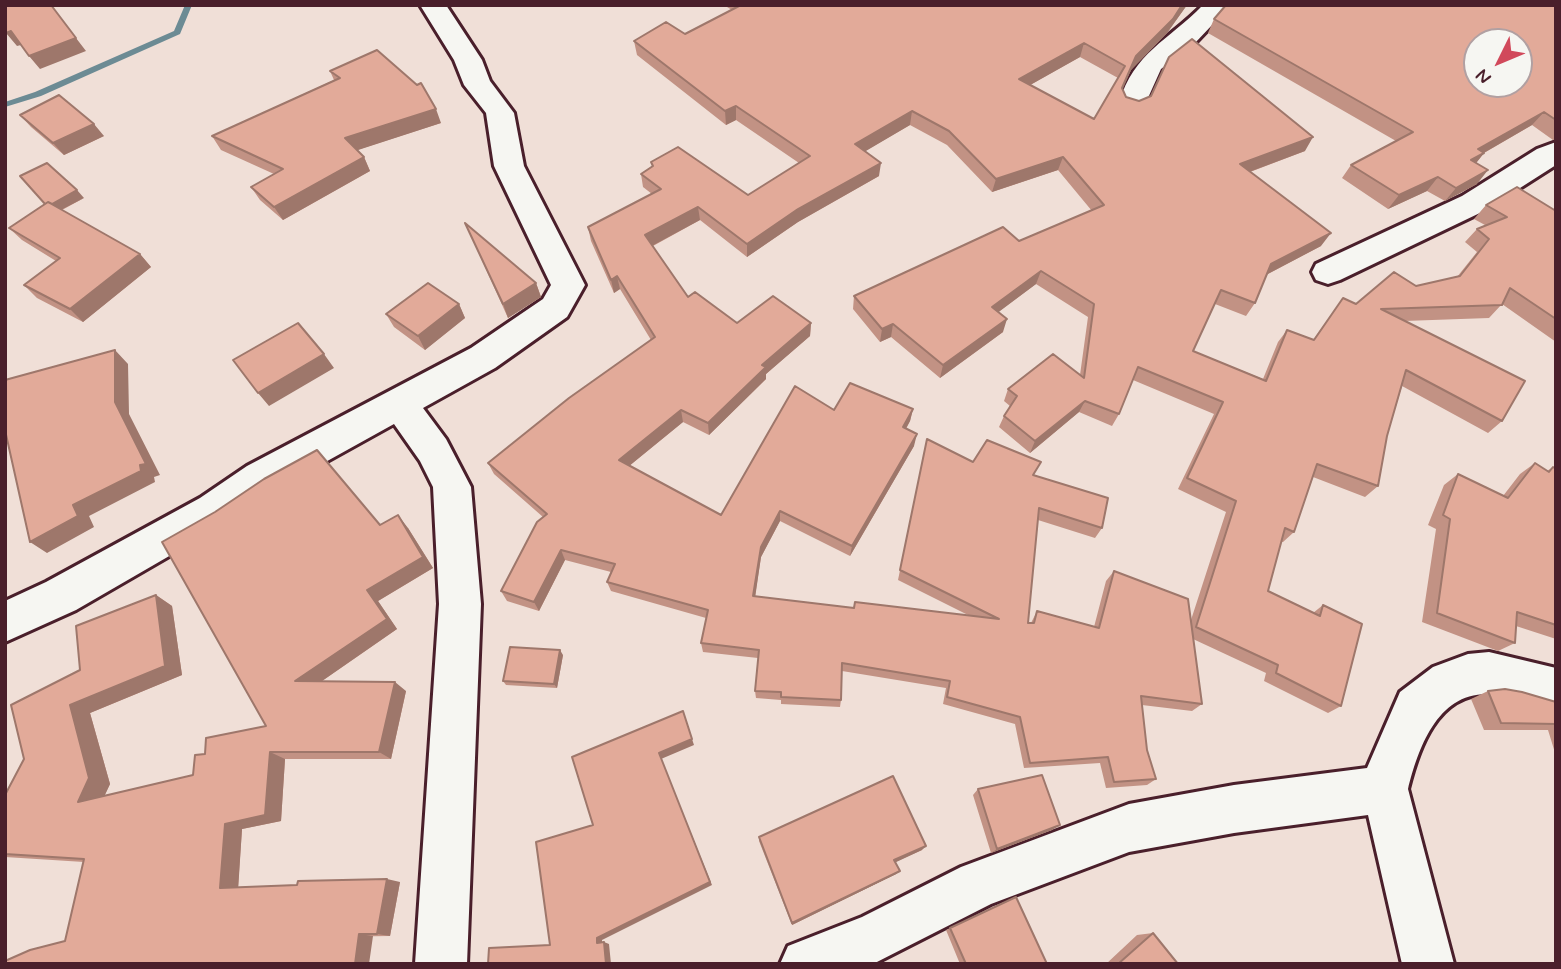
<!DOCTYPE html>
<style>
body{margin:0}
#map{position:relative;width:1561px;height:969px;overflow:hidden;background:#f0dfd7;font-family:Mynerve,sans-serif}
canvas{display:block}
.frame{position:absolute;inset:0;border:7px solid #4a1f2b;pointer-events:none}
.north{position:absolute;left:1463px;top:28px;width:70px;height:70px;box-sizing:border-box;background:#f6f6f2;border:2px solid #b1a0a2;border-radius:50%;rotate:227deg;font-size:19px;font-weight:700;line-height:28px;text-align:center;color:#4a1f2b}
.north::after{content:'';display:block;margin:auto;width:24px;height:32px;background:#d1495b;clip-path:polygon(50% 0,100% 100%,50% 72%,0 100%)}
</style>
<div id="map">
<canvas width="1561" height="969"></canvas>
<div class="frame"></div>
<div class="north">N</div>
</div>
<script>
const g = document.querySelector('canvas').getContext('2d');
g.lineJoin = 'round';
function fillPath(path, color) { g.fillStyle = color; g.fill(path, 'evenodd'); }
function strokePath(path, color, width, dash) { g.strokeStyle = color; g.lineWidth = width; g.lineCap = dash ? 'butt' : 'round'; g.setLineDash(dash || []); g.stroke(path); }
const stream = new Path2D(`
 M185,5h7l-12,29 -139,62 -36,11v-5l30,-10 139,-61z`);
const minor = new Path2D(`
 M420,5h26l36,55 8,21 24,32 10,53 61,119 -18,32 -72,51 -72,40 23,31 25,48 10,117 -14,360h-52l24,-360 -6,-117 -13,-26 -26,-37 -119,66 -47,32 -152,88 -71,32v-41l41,-19 154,-84 47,-32 224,-118 72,-49 8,-14 -57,-119 -8,-53 -22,-28 -10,-25z
 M1203,5h28l-36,38 -34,26 -18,40 -10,3 -10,-3 -4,-6c15,-51 49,-62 84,-98z
 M1556,142v23l-72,46 -144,69 -12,4 -12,-4 -4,-8 4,-8 146,-68 75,-47z
 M1489,652l67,16v44c-21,-6 -47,-17 -68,-18 -51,-1 -70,55 -80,95l46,175h-52l-34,-149 -134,18 -105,19 -138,52 -118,60h-93l8,-18 74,-29 99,-50 168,-63 105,-19 133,-17 33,-76 33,-25 35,-13z`);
const wall = new Path2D(`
 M727,5h460l-20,28 -36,37 -9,19 4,8 179,54 -55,21 71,74 -55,29 -11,28 -9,13 -31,-12 -22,47 70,28 15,-37 9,-12 26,10 30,-42 13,6 60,-18 41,-9 20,-25 -12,-10 12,-13 8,-4 -11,-6 12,-14 70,6v131l-54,-38 -13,14 -85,3 98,100 -14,12 -86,-47 -15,50 -9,50 -13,11 -52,-20 -19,55 -11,10h-2l-13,49 45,22 10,-8 18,101 -13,7 -64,-32 2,-8 -73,-34 9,65 -10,7 -50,-6 5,45 9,29 -9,6 -41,3 -6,-25 -76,5 -9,-44 -72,-20 3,-16 -104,-17 -1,29 -1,7 -59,-3v-4l-25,-2 -1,-7 3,-33 -55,-6 -2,-9 5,-25 -95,-27 -4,-9 4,-10 -46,-12 -26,51 -32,-10 -6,-10 42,-74 -49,-43 -6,-11 163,-123 -31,-51 -6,4 -23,-52 -3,-14 64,-33 -9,-7 -2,-13 11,-8 -1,-4 97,33 51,-32 -63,-43 -10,5 -89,-70 -3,-14 51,-7 47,-24 -5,-3zM1080,57l38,21 -24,41 -64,-34zM910,125l37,20 45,47 66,-22 34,41 -73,30 -165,55 -1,13 27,33 11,-5 49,41 63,-46 -5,-20 38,-28 52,33 -8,58 -72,14 -4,12 6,5 -6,10 -5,11 31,26 49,-41 33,14 7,-12 14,-34 81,34 -36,75 48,23 -35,108 -77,-49 -8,10 -12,46 -57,-16 -6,12h-3l10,-103 57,18 7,-10 -68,-53 -61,-13 -46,-23 -29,141 72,36 -115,-14 -1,6 -99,-12 6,-39 19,-36 70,35 64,-110 -8,-17 4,-8 3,-12 -79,1 -113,105 -92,-49 54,-44 26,13 57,-56v-5l44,-38 1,-13h-74l-49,-26 -35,-51 47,-26 47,37 51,-35 81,-46 -14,-25z
 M1556,5v135h-3l-21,-15 -48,28 -8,10 1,21 -32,17 -18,-10 -39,18 -46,-31 9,-13 45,-24 -188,-108 6,-14z
 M330,71l111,52 -84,27 7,7 6,14 -87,49 -23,-20 -9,-13 23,-13 -53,-24 -9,-14 122,-56z
 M20,115l84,21 -40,19 -33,-28z
 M84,198l-22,12 78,44 11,13 -68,55 -46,-24 -13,-13 32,-24 -34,-21 -13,-12z
 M465,223l71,60 5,14 -33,21z
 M459,304l6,14 -40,32 -31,-23 -8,-13z
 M1535,463l12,8 6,-4 3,2v170l-40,-13 -1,17 -17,8 -76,-29 14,-93 -8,-4 16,-40 14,-11 45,22 17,-22z
 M380,525l28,3 25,40 -55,33 19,28 -75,52 84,10 -15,68h-106l-4,62 -39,8 -4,58 162,-5 -10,54 -325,5 19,-79 -79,-5v-62l75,-125 76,-75 16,11 10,69 -92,38 20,71 -6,12 89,-21 12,-21 61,-28z
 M563,655l-6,33 -51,-3 -3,-4z
 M1488,691l68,11v54l-8,-26h-64l-13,-31z
 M978,789l74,41 -61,23 -18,-58z
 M759,837l163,13 -27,12 1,12 -104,51 -33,-84z
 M1016,897l31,67h-87l-14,-34z
 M1153,933l25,31h-72l31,-29z`);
const shadedWall = new Path2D(`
 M1182,5h5l-20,28 -36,37 -14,32 19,-46z
 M11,31l10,14 -4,1 -11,-13z
 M76,38l10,13 -46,18 -11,-13z
 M1084,43l-4,14 -64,36 3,-14z
 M736,106v14l-10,5 -1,-14z
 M436,109l5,14 -89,29 -7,-14z
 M912,111l-2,14 -56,33 1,-14z
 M1544,112l-12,13 -57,33 9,-5 -11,14 -2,-6 7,-12z
 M94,124l10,12 -40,19 -11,-12z
 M1313,137l-8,14 -72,27 7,-14z
 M364,157l6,14 -87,49 -9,-13z
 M1063,157l-5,13 -66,22 4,-13z
 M881,163l-2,13 -81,46 -51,35v-13l51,-35z
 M1488,170l-11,14 -32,17 11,-13z
 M1438,177l-11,14 -39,18 11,-14z
 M77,190l7,8 -29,15 -7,-7z
 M698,207l2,13 -52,28 -3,-13z
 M1331,233l-10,13 -59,31 9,-13z
 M140,254l11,13 -68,55 -13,-13z
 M1041,271l-5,13 -48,36 4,-13z
 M617,276l3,13 -6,4 -3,-13z
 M536,283l5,14 -33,21 -5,-14z
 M459,304l6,14 -40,32 -7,-14z
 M1007,319l-4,13 -63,46 3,-13z
 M811,323l-1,13 -44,38v5l-57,56 -1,-12 54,-58z
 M893,324l-2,13 -11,5 2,-13z
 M115,350l13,14 1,50 31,61 -6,2 1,5 -66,34 5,11 -47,26 -17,-11 43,-37 42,-103z
 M324,354l10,14 -65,38 -11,-13z
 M1085,401l-6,11 -49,41 5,-12z
 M913,409l-3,12 -10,18 3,-12z
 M681,410l2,12 -60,49 -4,-11z
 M917,434l-3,12 -64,110 2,-10z
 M780,511v10l-19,36 -7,48 -1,-9 8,-49z
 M398,515l10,13 25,40 -55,33 19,28 -88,61 -14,-9 72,-91z
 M561,550l4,10 -26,51 -5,-9z
 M156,595l16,11 10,69 -92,38 20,71 -11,24 -21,-6 -8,-97z
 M560,650l3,5 -6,33 -3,-4z
 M395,682l11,9 -15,68 -12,-7z
 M692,739l2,6 -33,14 51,126 -110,55v4l-5,-1v-5l62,-185z
 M270,752l15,7 -4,62 -39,8 -4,62 -18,-3 5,-64z
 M1060,825l-8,5 -61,23 6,-4z
 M926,846l-4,4 -30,14 2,-4z
 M900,871l-4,3 -104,51v-2z
 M387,879l13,3 -10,54 -13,-2z
 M359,934l14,2 -4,28h-14z
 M604,942l5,2 2,20h-5z`);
const building = new Path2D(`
 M5,5h46l25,33 -47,18 -18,-25 -5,2 -1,-1z
 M741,5h441l-9,14 -37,37 -14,32 4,9 13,4 12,-5 18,-39 23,-18 121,98 -73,27 91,69 -60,31 -16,39 -34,-13 -28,61 73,30 21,-51 27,10 29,-42 13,6 38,-32 22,14 44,-10 29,-37 -12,-10 30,-12 -21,-12 31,-18 39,24v108l-46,-31 -8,17 -121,4 144,72 -23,40 -96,-51 -19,66 -9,50 -61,-22 -23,68 -9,-4 -17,63 52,25 3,-11 39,19 -21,82 -65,-33 2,-8 -82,-38 40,-126 -49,-23 36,-76 -85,-35 -19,47 -34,-13 -50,40 -31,-25 13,-20 -9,-7 45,-35 31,24 10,-74 -53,-33 -49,36 15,12 -64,46 -50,-41 -11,5 -28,-33 149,-69 16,14 85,-36 -41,-48 -67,22 -47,-48 -37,-20 -57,33 26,19 -83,46 -51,35 -49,-37 -53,28 43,62 7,-5 42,31 36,-27 38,27 -49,42 4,2 -58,56 -27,-13 -62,50 102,55 74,-129 39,24 16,-27 63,26 -10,18 14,7 -65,112 -72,-35 -19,36 -8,49 101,12 1,-6 144,17 -99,-49 27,-131 46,23 14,-22 54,22 -8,13 75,23 -6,30 -63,-20 -11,115h6l3,-12 62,17 15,-57 74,28 14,105 -61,-8 6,54 9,29 -42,3 -6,-25 -78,6 -10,-46 -73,-20 3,-16 -108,-18 -1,37 -60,-3v-5l-26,-1 4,-41 -58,-7 7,-33 -101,-28 8,-18 -54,-14 -27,52 -33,-11 36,-69 10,-8 -59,-51 81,-65 86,-61 -38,-61 -6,4 -23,-53 73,-38 -20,-15 12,-8 -2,-4 27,-15 70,48 62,-39 -74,-50 -11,5 -91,-70 32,-19 19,12zM1084,43l41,23 -31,53 -75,-40z
 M1226,5h330v115l-12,-8 -66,37 6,4 -13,7 17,10 -32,18 -18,-11 -39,18 -48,-30 62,-33 -199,-113zM1477,42h42v42h-42z
 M377,50l40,35 4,-2 15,26 -91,29 19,19 -90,50 -23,-20 32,-18 -71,-33 128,-58 -10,-7z
 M59,95l35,29 -41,19 -33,-28z
 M47,163l30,27 -25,14 -4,-2 -3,2 -25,-28z
 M48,202l92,52 -70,55 -46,-24 36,-27 -51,-30z
 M465,223l71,60 -33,21z
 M428,283l31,21 -41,32 -32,-22z
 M298,323l26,31 -66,39 -25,-33z
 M115,350v52l31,62 -6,1 1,6 -68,34 5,11 -48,26 -25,-112v-50z
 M317,450l63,75 18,-10 25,42 -56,33 20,29 -92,62 100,1 -16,70h-109l-5,63 -40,9 -5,64 77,-3 1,-4 89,-2 -10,55h-18l-4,30h-350v-3l25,-11 35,-9 19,-82 -79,-5v-59l19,-36 -13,-54 69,-35 -4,-44 80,-31 9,71 -95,39 19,73 -11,24 115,-27 2,-20 10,-1 1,-16 60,-12 -104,-184 53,-30 49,-33z
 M1535,463l14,9 4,-5 3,2v156l-39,-13 -2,31 -78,-30 13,-94 -7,-4 15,-41 50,24z
 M510,647l50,3 -6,34 -51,-3z
 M1505,689l17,3 34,10v22l-55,-1 -13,-32z
 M683,711l9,28 -33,14 51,129 -113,56v5l7,-1 2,22h-118l1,-16 61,-3 -14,-103 57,-17 -21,-68z
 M1042,775l18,50 -63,24 -19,-60z
 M893,776l33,70 -32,14 6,11 -108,52 -33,-86z
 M1016,897l31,67h-81l-16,-36z
 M1153,933l25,31h-60z`);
fillPath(stream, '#6c8b94');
strokePath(minor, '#4a1f2b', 6);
fillPath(minor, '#f6f6f2');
fillPath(wall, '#c29284');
fillPath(shadedWall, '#9e776b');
fillPath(building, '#e2aa99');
strokePath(building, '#9e776b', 2);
</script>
